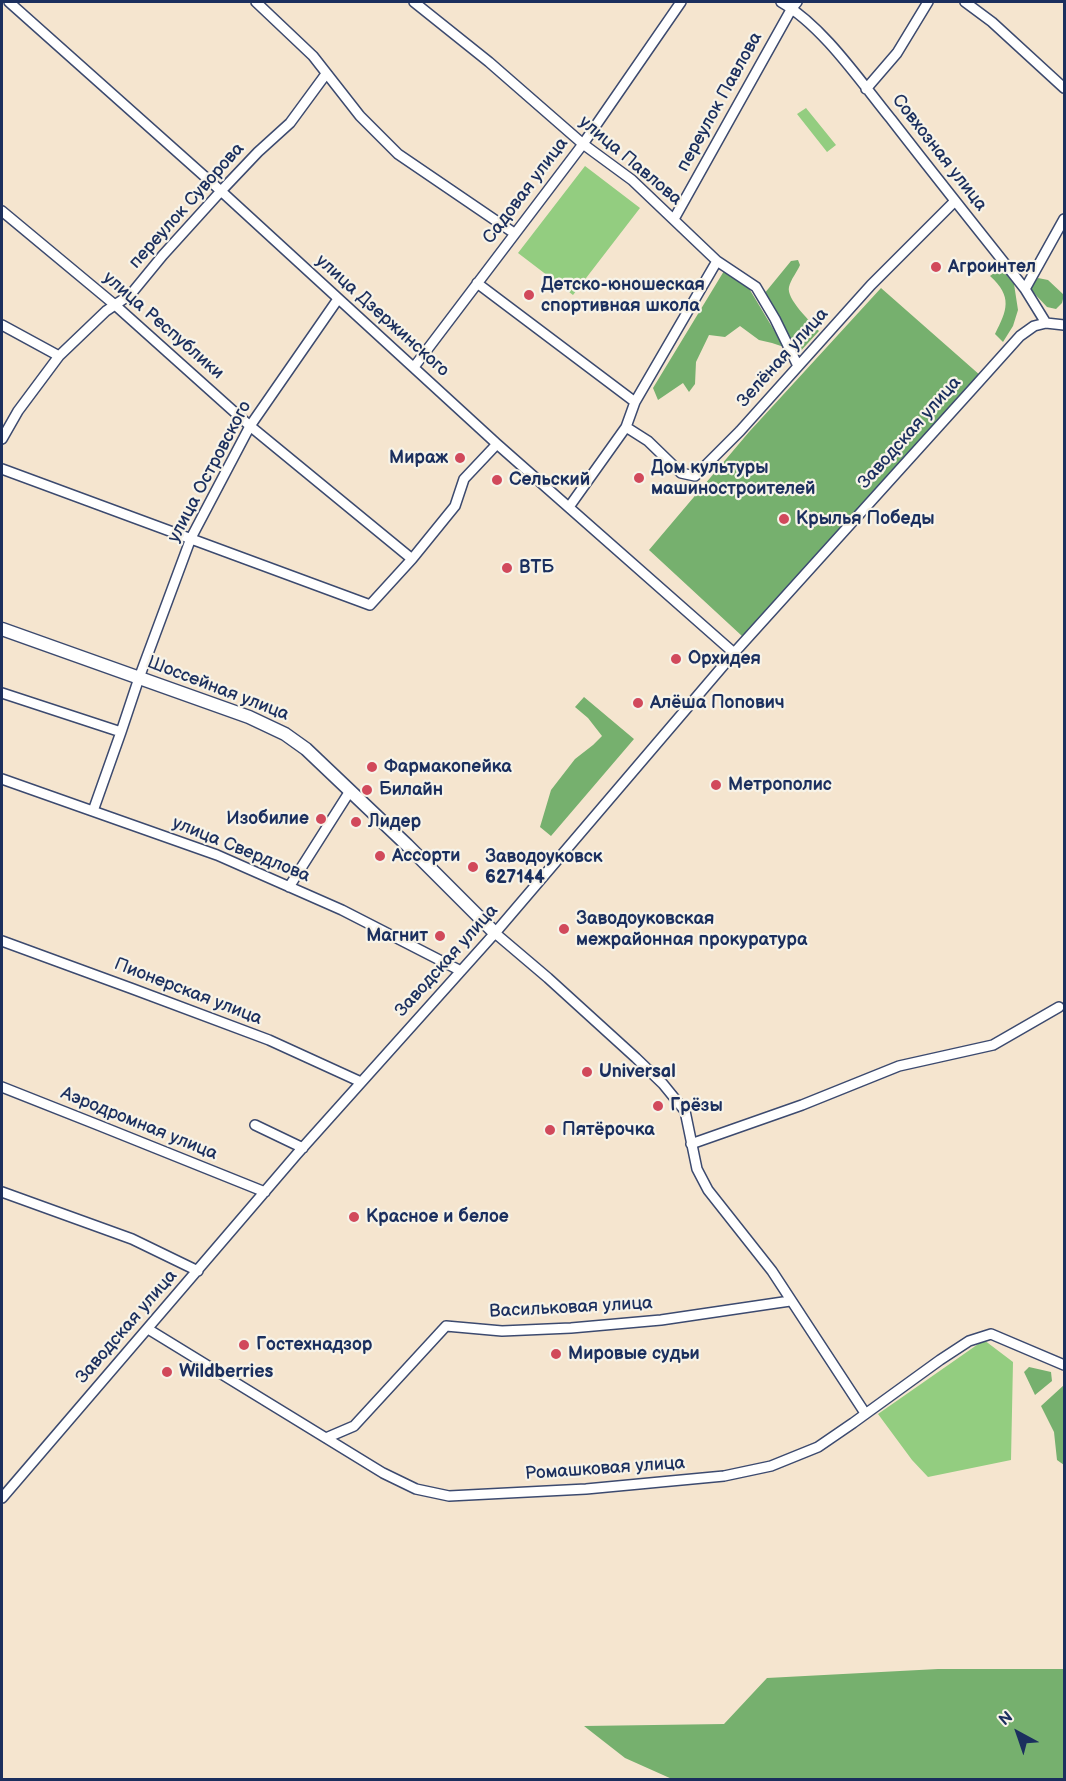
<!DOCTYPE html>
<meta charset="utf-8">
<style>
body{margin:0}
#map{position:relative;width:1066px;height:1781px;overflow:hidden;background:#f5e5cf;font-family:"Balsamiq Sans",sans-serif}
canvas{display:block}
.frame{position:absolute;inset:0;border:3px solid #1b2f5e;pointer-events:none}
.north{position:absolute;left:988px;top:1703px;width:60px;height:60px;-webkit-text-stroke:4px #f7f3e8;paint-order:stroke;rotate:320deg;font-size:16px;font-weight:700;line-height:24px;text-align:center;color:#1b2f5e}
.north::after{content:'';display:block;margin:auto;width:21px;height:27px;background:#1b2f5e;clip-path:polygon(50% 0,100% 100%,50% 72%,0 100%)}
</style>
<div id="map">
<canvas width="1066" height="1781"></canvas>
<div class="frame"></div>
<div class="north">N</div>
</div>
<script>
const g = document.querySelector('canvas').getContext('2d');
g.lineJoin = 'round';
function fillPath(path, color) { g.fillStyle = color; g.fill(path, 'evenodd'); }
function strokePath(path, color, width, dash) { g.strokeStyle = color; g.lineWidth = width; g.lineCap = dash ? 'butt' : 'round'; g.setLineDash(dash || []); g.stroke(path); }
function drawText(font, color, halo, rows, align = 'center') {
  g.font = font + ' "Balsamiq Sans",sans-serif'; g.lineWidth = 4.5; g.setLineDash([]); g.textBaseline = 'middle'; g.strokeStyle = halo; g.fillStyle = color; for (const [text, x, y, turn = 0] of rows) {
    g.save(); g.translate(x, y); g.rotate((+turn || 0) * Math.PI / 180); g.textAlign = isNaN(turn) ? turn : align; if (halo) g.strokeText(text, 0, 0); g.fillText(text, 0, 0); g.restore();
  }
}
const green = new Path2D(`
 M806,108l30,37 -9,7 -30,-38z
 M585,166l55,42 -67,87 -55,-42z
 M984,1340l29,22 -2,98 -83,17 -16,-17 -34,-46z`);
const forest = new Path2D(`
 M798,260l2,5c-3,7 -9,14 -11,22 -3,12 22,35 30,44l-22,24 -33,-61 27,-33z
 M1001,268l13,16 4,26 -5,16 -10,16 -8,-8c12,-24 18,-37 -5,-58z
 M724,271l23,14 37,62 -12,-4 -13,-3 -19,-14 -15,11 -16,-2 -13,27 -1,22 -6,8 -6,-9 -25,17 -5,-12z
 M1038,278l10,2 16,15 -2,8 -6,6 -9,-2 -15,-16v-7z
 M881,288l100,88 -86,92 -153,168 -93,-86 100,-118z
 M584,697l50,42 -83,97 -11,-9 11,-37 24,-31 18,-14 9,-9 -14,-18 -13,-11z
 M1029,1367l22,5 1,9 -17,14 -11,-23z
 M1064,1385v80l-7,-5 -3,-28 -13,-26z
 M938,1669h126v110h-392l-47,-21 -41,-32 140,-2 43,-46z`);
const minor = new Path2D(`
 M9,2l212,189 276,253 237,209
 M256,2l57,54 47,60 38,38 116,79
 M414,2l75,60 94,82 49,36 85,81 39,26 19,32 23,47
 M781,2c42,24 79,79 110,117 44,57 89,113 134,170l21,34
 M965,2l27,20 72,66
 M866,89l31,-36 31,-51
 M2,211l113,94 135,121 162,133
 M674,219l118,-211 5,-6
 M477,283l158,119
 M1025,289l39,-70
 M2,325l57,31
 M414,367l169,-223 98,-142
 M626,427l22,14 33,32 14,3 45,-45 131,-146 84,-84
 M2,439l16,-28 41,-55 47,-45 25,-17 32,-39 58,-64 37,-39 32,-29 36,-49
 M2,469l368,136 42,-46 43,-53 9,-27 33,-35
 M569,507l57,-80 9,-25 82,-141
 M2,693l119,39
 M2,779l215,76 125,55 119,61
 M93,811l28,-79 18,-54 52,-140 59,-112 88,-127
 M289,887l61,-96
 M495,933l53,45 88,80 27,26 22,27 12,58 11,21 64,81 93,142
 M2,941l131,48 136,51 92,42
 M2,1087l96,38 167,67
 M255,1125l48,23
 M691,1144l111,-39 97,-39 94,-21 66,-38
 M2,1192l130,47 66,32
 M148,1329l235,144 33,16 33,7 137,-7 138,-13 47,-10 47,-19 35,-24 87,-63 29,-19 22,-7 73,31
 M326,1438l28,-12 92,-100 56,5 69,-3 90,-8 129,-19
 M2,1498l295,-344 198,-221 239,-280 242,-268 44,-49 14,-10 12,-3 18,2`);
const major = new Path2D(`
 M2,629l247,88 36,17 21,15 101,96 88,88`);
const markers = [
 [936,267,6,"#d1495b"],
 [529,295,6,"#d1495b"],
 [460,458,6,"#d1495b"],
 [639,478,6,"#d1495b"],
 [497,480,6,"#d1495b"],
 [784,519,6,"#d1495b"],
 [507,568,6,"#d1495b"],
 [676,659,6,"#d1495b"],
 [638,703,6,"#d1495b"],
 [372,767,6,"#d1495b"],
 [716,785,6,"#d1495b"],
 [367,790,6,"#d1495b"],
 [321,819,6,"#d1495b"],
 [356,822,6,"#d1495b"],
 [380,856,6,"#d1495b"],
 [473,867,6,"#d1495b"],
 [564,929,6,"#d1495b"],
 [440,936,6,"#d1495b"],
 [587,1072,6,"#d1495b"],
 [658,1106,6,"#d1495b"],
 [550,1130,6,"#d1495b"],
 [354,1217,6,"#d1495b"],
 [244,1345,6,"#d1495b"],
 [556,1354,6,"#d1495b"],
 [167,1372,6,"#d1495b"]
];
const streetNames = [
 ["переулок Павлова",720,102,-61],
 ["Совхозная улица",939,153,52],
 ["улица Павлова",630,161,40],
 ["Садовая улица",526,191,-53],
 ["переулок Суворова",187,206,-48],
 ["улица Дзержинского",382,316,42],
 ["улица Республики",163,326,41],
 ["Зелёная улица",783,358,-48],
 ["Заводская улица",910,433,-48],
 ["улица Островского",210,472,-62],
 ["Шоссейная улица",218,689,21],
 ["улица Свердлова",241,850,22],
 ["Заводская улица",447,961,-48],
 ["Пионерская улица",188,992,21],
 ["Аэродромная улица",139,1124,22],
 ["Васильковая улица",571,1308,-3],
 ["Заводская улица",127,1327,-49],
 ["Ромашковая улица",605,1469,-4]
];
const poiNames = [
 ["Агроинтел",948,267],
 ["Детско-юношеская",541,285],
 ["спортивная школа",541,306],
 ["Мираж",448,458,"right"],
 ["Дом культуры",651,468],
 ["машиностроителей",651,489],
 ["Сельский",509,480],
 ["Крылья Победы",796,519],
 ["ВТБ",519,568],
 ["Орхидея",688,659],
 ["Алёша Попович",650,703],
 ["Фармакопейка",384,767],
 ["Метрополис",728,785],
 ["Билайн",379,790],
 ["Изобилие",309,819,"right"],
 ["Лидер",368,822],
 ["Ассорти",392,856],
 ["Заводоуковск",485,857],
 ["627144",485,878],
 ["Заводоуковская",576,919],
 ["межрайонная прокуратура",576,940],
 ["Магнит",428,936,"right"],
 ["Universal",599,1072],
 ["Грёзы",670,1106],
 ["Пятёрочка",562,1130],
 ["Красное и белое",366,1217],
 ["Гостехнадзор",256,1345],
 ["Мировые судьи",568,1354],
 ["Wildberries",179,1372]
];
fillPath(green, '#93cd80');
fillPath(forest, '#76b06e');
strokePath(minor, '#3c4a6f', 12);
strokePath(major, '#3c4a6f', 15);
strokePath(minor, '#fff', 9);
strokePath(major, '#fff', 12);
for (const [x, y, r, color] of markers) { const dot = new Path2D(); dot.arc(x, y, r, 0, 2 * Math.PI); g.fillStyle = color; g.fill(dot); strokePath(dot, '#f7f3e8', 2); }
drawText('18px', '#1b2f5e', '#f7f3e8', streetNames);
drawText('bold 18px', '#1b2f5e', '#f7f3e8', poiNames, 'left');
</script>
